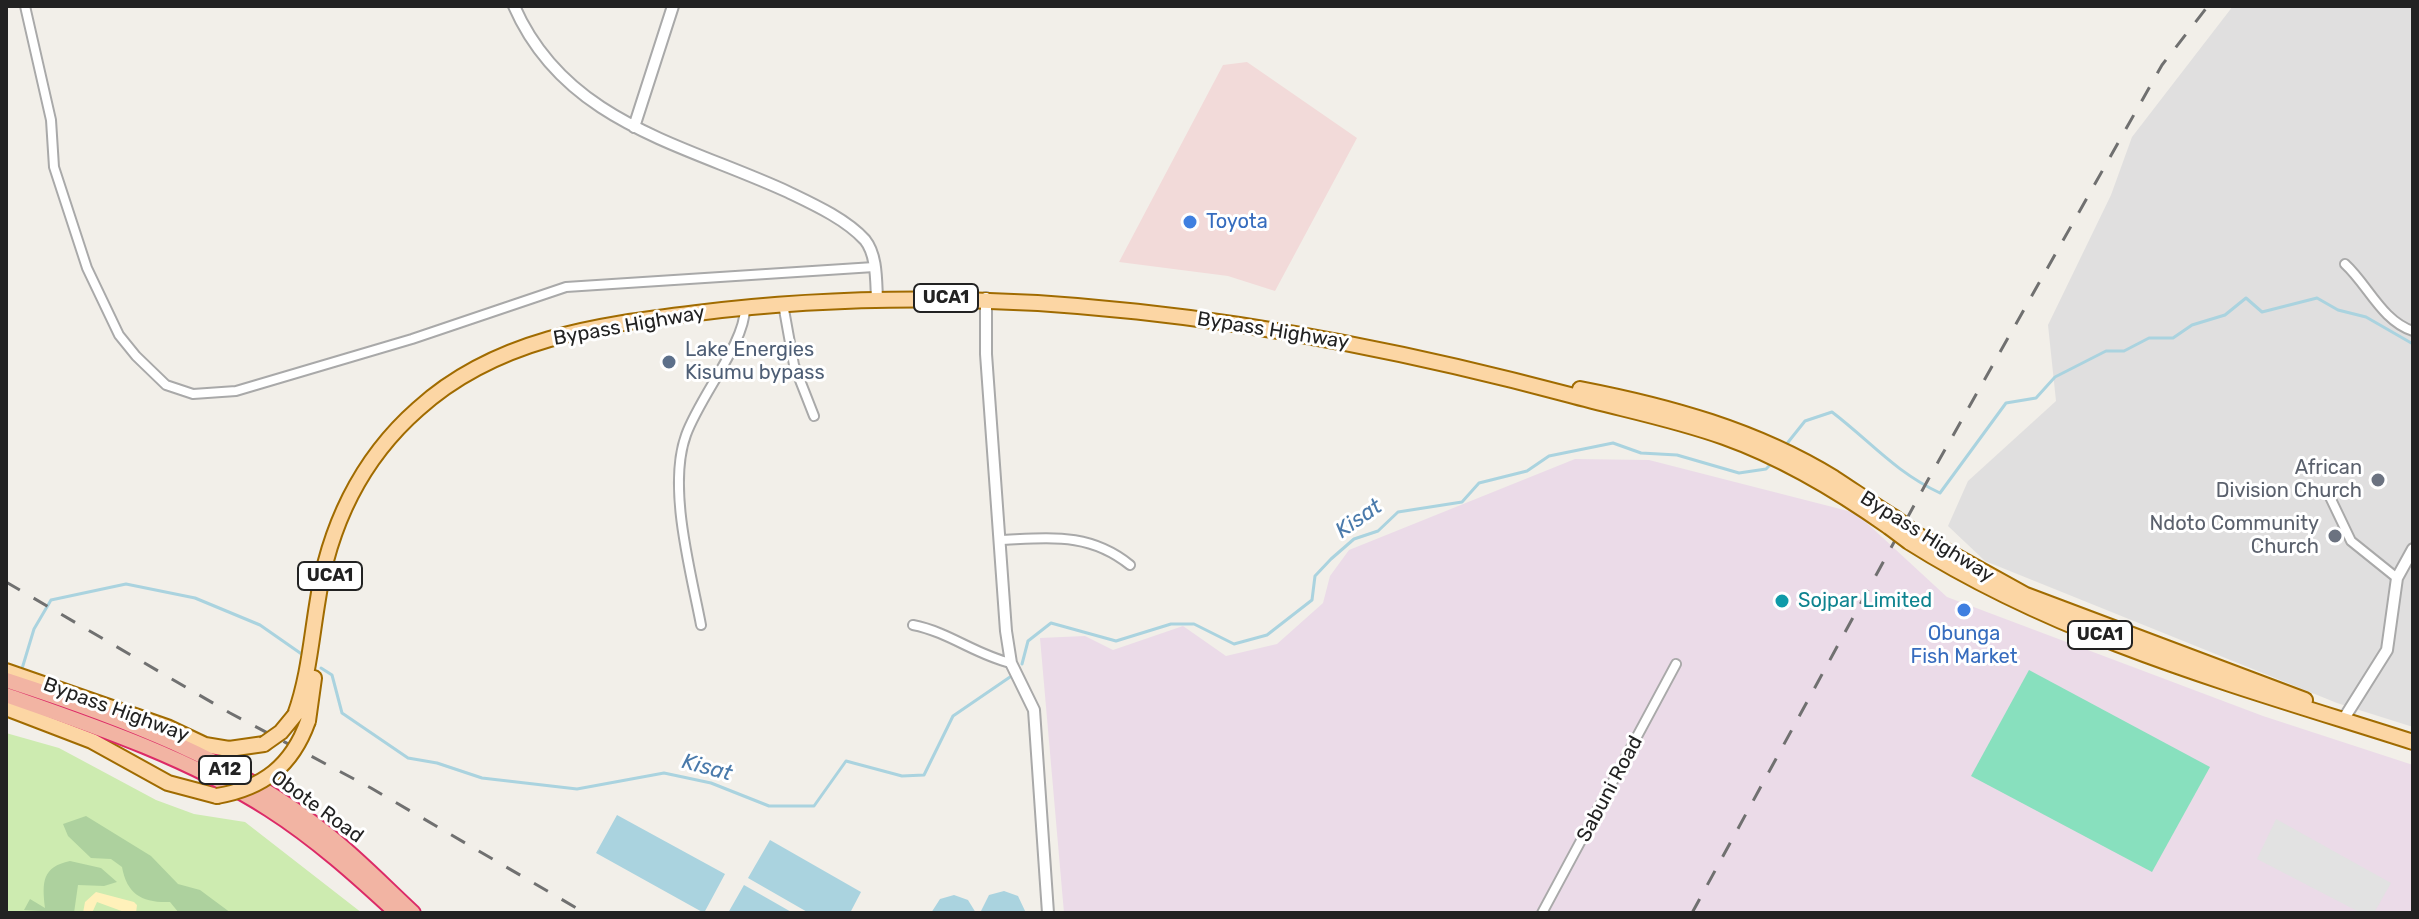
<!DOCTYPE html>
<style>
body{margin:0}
#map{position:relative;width:2419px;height:919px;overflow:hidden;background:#f2efe9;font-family:Rubik,sans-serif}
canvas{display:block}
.frame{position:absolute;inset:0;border:8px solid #222;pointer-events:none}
</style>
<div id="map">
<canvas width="2419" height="919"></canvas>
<div class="frame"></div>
</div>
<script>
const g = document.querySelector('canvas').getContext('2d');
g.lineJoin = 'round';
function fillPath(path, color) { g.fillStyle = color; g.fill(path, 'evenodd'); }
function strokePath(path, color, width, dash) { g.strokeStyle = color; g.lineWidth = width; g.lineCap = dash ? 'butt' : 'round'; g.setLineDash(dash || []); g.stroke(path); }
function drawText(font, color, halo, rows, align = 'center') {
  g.font = font + ' Rubik,sans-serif'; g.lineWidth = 6; g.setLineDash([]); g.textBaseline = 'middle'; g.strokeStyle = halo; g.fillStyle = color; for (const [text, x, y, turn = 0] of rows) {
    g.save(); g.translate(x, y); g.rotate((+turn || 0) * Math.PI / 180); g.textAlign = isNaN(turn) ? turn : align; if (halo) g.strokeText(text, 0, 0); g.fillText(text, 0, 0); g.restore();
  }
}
const residential = new Path2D(`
 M2233,6h180v721l-76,-24 -352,-142 -37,-35 20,-45 88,-80 -8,-76 63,-130 21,-58z`);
const commercial = new Path2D(`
 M1247,62l110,76 -82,153 -47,-15 -109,-14 104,-197z`);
const industrial = new Path2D(`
 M1575,459l74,1 207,53 91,84 316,119 150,49v148h-1349l-24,-275 45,-2 28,14 70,-24 43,30 51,-12 46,-41 7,-27 19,-26z`);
const grass = new Path2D(`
 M6,733l53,15 97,52 38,14 51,8 117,91h-356z`);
const forest = new Path2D(`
 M86,816l65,40 27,28 22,6 31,23h-52l-9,-11c-27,1 -43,-7 -48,-35l-11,-8 -20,-1 -23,-22 -5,-12z
 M70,861l31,7 16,14 -13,4 -26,-1 -4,28 -50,-3 6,-11 15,9c-3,-26 -3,-41 25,-47z`);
const sand = new Path2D(`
 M96,892l38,10 3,3 -1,8h-9l-30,-11 -5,11h-9l2,-11z`);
const pitch = new Path2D(`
 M2029,670l181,97 -58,105 -181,-96z`);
const parking = new Path2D(`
 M2276,819l115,64 -17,30h-13l-104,-54z`);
const water = new Path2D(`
 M617,815l108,59 -21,39 -108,-60z
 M770,840l91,52 -11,21h-41l-61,-35z
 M744,885l49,28h-65z
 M1004,891l14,5 8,17h-46l9,-18z
 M954,895l14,5 8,13h-45l9,-14z`);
const stream = new Path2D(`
 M1785,446l20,-25 27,-9c38,29 63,60 108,81l66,-90 30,-5 19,-21 51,-26h18l25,-13h24l19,-13 33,-10 21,-17 16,14 55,-14 21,12 28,7 47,27
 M1022,664l6,-23 23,-18 65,18 55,-17h23l40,20 33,-9 45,-35 3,-24 16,-17 23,-20 24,-8 20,-19 64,-10 17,-19 48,-12 22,-15 64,-13 28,10 36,2 62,18 27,-4 5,-5
 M321,668l11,7 10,38 66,45 29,5 45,15 95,11 87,-16 47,10 58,23h45l32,-45 56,15 22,-1 29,-59 57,-39
 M21,672l13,-43 17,-29 75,-16 69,14 65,27 43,30`);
const minor = new Path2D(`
 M25,6l26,114 3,47 33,101 32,67 17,21 30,29 27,9 43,-3 176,-52 154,-52 308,-20
 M2345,264c23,21 37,57 68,67
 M783,304l11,61 20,51
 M2329,495l22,46 46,37
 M1000,540c50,-2 89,-8 130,25
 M701,625c-10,-53 -34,-138 -15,-190 14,-39 59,-92 59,-127
 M913,625c36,7 63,30 98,38
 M1542,913l134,-249`);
const tertiary = new Path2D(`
 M514,6c51,117 170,138 274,186 25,12 58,27 77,48 12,15 11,40 12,59
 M634,127l39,-121
 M986,298v56l20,277 5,32 23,47 14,203
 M2343,720l44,-70 10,-72 16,-29`);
const primary = new Path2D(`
 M1580,389c88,17 176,41 254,89 20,13 40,27 61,40
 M1916,534l110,61 279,105
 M1909,542c153,97 332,145 504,200
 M6,671l161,56 38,18 24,4 35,-5
 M6,708l86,33 76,42 49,13
 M295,715c13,-36 16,-73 22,-110 11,-76 43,-145 101,-196 77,-70 179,-84 279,-96 295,-37 588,6 873,82 51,14 104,24 154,42 59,21 114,54 165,90
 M308,721l6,-43`);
const trunk = new Path2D(`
 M6,680c111,36 230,80 322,155 30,24 57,52 85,78
 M6,695c89,31 183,63 263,114 47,30 88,67 128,104`);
const rail = new Path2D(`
 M6,582l224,131 141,75 214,125
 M1692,913l237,-435 233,-413 46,-59`);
const primaryBridge = new Path2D(`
 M1895,518l21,16
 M1889,527l20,15
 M264,744l17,-12 14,-17
 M217,796c46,-8 75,-30 91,-75`);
const markers = [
 [1190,222,8,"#3f7fe0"],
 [669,362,8,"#5c6f8a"],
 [2378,480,8,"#6b7280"],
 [2335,536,8,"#6b7280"],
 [1782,601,8,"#0f9aa8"],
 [1964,610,8,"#3f7fe0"]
];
const shields = [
 [946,298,64],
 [330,576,64],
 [2100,635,64],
 [225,770,52]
];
const shieldNames = [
 ["UCA1",946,298],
 ["UCA1",330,576],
 ["UCA1",2100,635],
 ["A12",225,770]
];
const shopNames = [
 ["Toyota",1206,222],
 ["Obunga",1964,634,"center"],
 ["Fish Market",1964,657,"center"]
];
const streetNames = [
 ["Bypass Highway",629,326,-10],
 ["Bypass Highway",1273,331,9],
 ["Bypass Highway",1927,537,32],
 ["Bypass Highway",116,710,20],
 ["Sabuni Road",1610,789,-62],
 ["Obote Road",317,807,36]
];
const serviceNames = [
 ["Lake Energies",685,350],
 ["Kisumu bypass",685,373]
];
const worshipNames = [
 ["African",2362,468],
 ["Division Church",2362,491],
 ["Ndoto Community",2319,524],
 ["Church",2319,547]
];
const cultureNames = [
 ["Sojpar Limited",1798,601]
];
const waterNames = [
 ["Kisat",1359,519,-35],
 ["Kisat",707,768,15]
];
fillPath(residential, '#e0dfdf');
fillPath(commercial, '#f2dad9');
fillPath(industrial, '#ebdbe8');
fillPath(grass, '#cdebb0');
fillPath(forest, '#add19e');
fillPath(sand, '#fff1ba');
fillPath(pitch, '#88e0be');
fillPath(parking, '#e2e2e2');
fillPath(water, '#aad3df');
strokePath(stream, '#aad3df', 3);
strokePath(minor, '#a9a9a9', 12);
strokePath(tertiary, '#a9a9a9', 14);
strokePath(primary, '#a06b00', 18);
strokePath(trunk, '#dc2a67', 18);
strokePath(minor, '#fff', 8);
strokePath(tertiary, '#fff', 10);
strokePath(primary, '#fcd6a4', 14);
strokePath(trunk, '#f2b4a3', 14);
strokePath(rail, '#707070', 3, [16, 16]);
strokePath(primaryBridge, '#a06b00', 18, []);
strokePath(primaryBridge, '#fcd6a4', 14);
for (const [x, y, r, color] of markers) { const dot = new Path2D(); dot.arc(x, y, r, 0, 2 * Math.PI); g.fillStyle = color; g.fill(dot); strokePath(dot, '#fff', 3); }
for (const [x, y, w] of shields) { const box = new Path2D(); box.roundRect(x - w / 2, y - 14, w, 28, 6); g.fillStyle = '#fff'; g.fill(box); strokePath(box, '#222', 2); }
drawText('bold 18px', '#222', null, shieldNames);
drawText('20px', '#366cbe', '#fff', shopNames, 'left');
drawText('20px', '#222', '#fff', streetNames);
drawText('20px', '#4e5e75', '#fff', serviceNames, 'left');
drawText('20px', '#5b616d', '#fff', worshipNames, 'right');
drawText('20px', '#0d838f', '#fff', cultureNames, 'left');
drawText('italic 22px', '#4a7aab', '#fff', waterNames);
</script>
